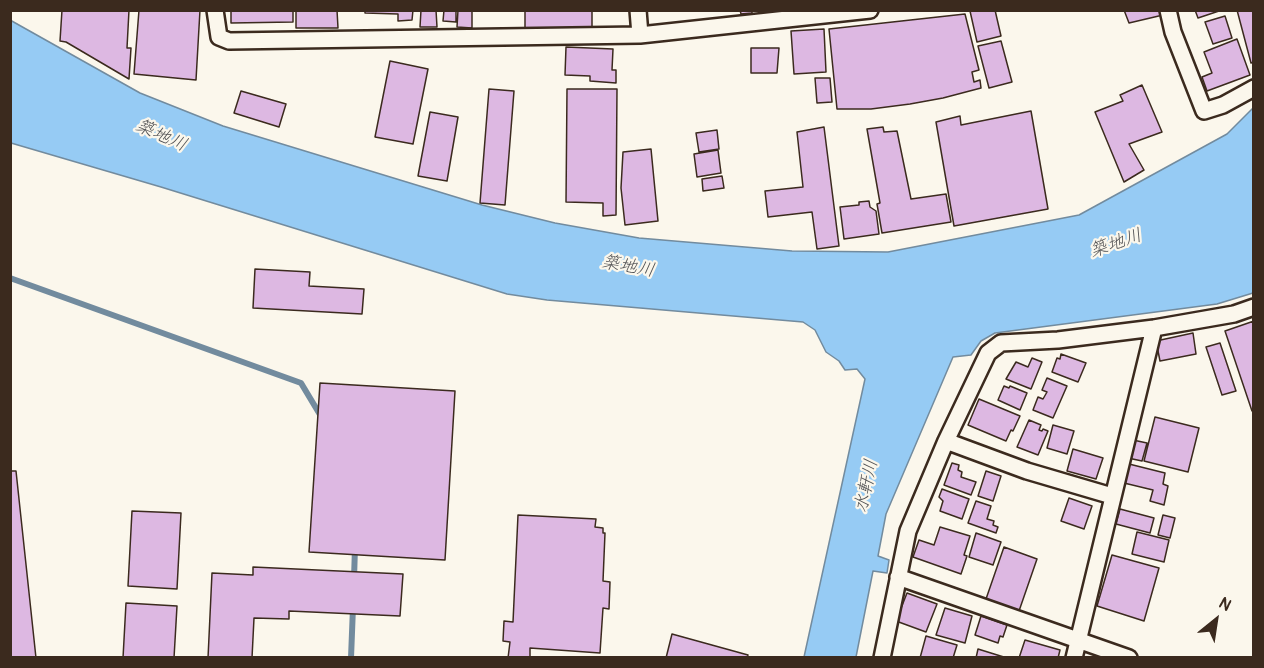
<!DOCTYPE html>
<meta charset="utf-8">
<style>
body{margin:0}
#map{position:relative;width:1264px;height:668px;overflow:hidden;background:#fbf7ec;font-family:Pangolin,sans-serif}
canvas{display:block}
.frame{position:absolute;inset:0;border:12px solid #3b2a1e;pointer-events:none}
.north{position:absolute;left:1186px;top:590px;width:60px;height:60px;-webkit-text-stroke:4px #fbf7ec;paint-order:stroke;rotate:30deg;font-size:16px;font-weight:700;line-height:24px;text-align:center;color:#3b2a1e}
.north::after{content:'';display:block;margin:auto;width:21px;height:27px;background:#3b2a1e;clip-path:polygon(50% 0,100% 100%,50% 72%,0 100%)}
</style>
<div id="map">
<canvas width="1264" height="668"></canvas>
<div class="frame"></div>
<div class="north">N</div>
</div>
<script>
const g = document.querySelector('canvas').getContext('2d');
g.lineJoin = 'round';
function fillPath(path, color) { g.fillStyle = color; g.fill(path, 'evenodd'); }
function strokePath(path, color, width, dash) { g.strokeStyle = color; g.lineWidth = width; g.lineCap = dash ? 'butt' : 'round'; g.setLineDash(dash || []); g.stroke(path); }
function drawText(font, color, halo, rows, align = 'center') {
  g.font = font + ' Pangolin,"Klee One",sans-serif'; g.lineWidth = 4.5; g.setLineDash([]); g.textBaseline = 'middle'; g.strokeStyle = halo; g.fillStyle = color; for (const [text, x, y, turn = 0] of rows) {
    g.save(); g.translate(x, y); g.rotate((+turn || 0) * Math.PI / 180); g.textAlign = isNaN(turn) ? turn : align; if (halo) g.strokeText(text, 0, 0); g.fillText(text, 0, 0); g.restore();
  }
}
const water = new Path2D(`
 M10,20l130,73 83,33 259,79 73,18 84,15 153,13 96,1 191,-37 148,-81 26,-26v185l-36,11 -222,29 -14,8 -10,14 -18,2 -67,157 -8,42 11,4 -2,13 -14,-2 -17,86h-52l61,-278 -8,-10 -12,1 -6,-9 -13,-9 -11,-22 -12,-8 -256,-22 -40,-6 -346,-107 -150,-44z`);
const stream = new Path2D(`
 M10,278l291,105 21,35
 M354,579l1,-32
 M351,658l2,-51`);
const building = new Path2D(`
 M62,10h67l-2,38h4l-2,31 -63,-37 -6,-1z
 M139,10h61l-4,70 -62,-6z
 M231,10h62v12l-62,1z
 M296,10h41l1,18h-42z
 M365,10h48l-1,10 -14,1v-7l-33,-1z
 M421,10h15l1,17h-17z
 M444,10h12v12l-13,-1z
 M458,10h14v18l-15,-1z
 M525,10h67v18h-67z
 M740,10h12v3l-11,1z
 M995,10l6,26 -24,6 -7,-31z
 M1124,10h37l2,5 -34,8z
 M1195,10h27l-24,8z
 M1237,10h17v52l-3,1z
 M965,14l14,56 -7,2 2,10 6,-2 1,8 -38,10 -33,6 -39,5h-34l-8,-80z
 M1225,16l7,22 -19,6 -8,-22z
 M824,29l2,43 -32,2 -3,-43z
 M1237,39l13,36 -43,16 -5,-14 10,-4 -8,-21z
 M1001,41l11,41 -23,6 -11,-42z
 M566,47l47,2 -1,21h4v13l-26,-2v-5l-25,-1z
 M751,48h28l-2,25h-26z
 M390,61l38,8 -15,75 -38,-7z
 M815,78h15l2,24 -15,1z
 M1142,85l20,47 -33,12 15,26 -20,12 -29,-70 28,-11 -3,-6z
 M489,89l25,2 -9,114 -25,-2z
 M567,89h50l-1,126 -13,1v-13l-37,-1z
 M241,91l45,13 -7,23 -45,-14z
 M1031,111l17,98 -94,17 -18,-104 24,-6 1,9z
 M430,112l28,5 -11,64 -29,-5z
 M824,127l15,119 -22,3 -5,-37 -44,5 -3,-26 38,-4 -6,-55z
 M883,127l1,5 13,-1 14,68 35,-5 5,28 -69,11 -5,-29 3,-1 -13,-74z
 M717,130l2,19 -20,3 -3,-19z
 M651,149l7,72 -33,4 -4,-37 2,-36z
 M718,150l3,23 -24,4 -3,-23z
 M722,176l2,12 -21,3 -1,-12z
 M869,201l1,6 6,4 3,23 -35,5 -4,-32 19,-2v-3z
 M255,269l55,3 -1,14 55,3 -2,25 -109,-6z
 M1254,321v89l-2,1 -27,-80z
 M1193,333l3,21 -36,7 -4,-20z
 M1220,343l16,48 -14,4 -16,-48z
 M1061,354l25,9 -8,19 -26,-10 5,-14 3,1z
 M1032,358l10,4 -11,27 -25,-10 10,-17 12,5z
 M1047,378l20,8 -14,32 -20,-8 5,-13 5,2 4,-7 -5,-2z
 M320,383l135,8 -10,169 -136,-8z
 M1004,386l5,2 1,-2 17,7 -7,17 -22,-10z
 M979,399l41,17 -7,15 -2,-1 -5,11 -38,-16z
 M1155,417l44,11 -11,44 -44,-11z
 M1029,420l12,5 -2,5 3,1 1,-2 5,2 -10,24 -21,-8z
 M1053,425l21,6 -7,23 -20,-6z
 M1133,440l14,3 -5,18 -14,-3z
 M1073,449l30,9 -7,21 -29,-8z
 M952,463l7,2 -1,5 4,2 -1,5 15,5 -5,13 -27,-10z
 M1129,464l36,9 -2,11 5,2 -4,19 -14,-4 3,-11 -29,-7z
 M10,471h6l20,187h-26z
 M986,471l15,5 -8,25 -15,-5z
 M942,489l27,10 -7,20 -22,-8 3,-10 -4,-4z
 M1069,498l23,8 -8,23 -23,-8z
 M976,501l15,5 -4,13 7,2 -1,4 5,2 -2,6 -28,-10z
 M1120,509l34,9 -4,15 -34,-9z
 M132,511l49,2 -4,76 -49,-3z
 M518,515l78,4 -1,8 8,1v5h2l-2,48 7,1 -1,27 -6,-1 -3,45 -70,-5v10h-22l2,-16 -7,-1 1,-20 9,1z
 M1163,515l12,3 -5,20 -12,-3z
 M940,527l30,9 -6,19 3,1 -6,18 -48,-17 6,-17 15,5z
 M1137,532l32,8 -5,22 -32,-8z
 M976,533l25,9 -8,23 -24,-8z
 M1004,547l33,12 -18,52 -33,-12z
 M1112,555l47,13 -15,53 -47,-15z
 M253,567l150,7 -3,42 -111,-5v8l-35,-1 -2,40h-44l4,-85 41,2z
 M907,593l30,11 -11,28 -30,-11z
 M126,603l51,3 -3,52h-51z
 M945,608l27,8 -7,27 -29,-8z
 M981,616l26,9 -4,12 -3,-1 -2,7 -23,-8z
 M672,634l76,21 -1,3h-81z
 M926,636l31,9 -4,13h-33z
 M1025,640l35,10 -2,8h-39z
 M978,649l29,9h-31z`);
const minor = new Path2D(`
 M215,10l4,27 10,4 411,-6 230,-25
 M638,10l2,25
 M1168,10l5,22 31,79 19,-6 31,-17
 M946,441l81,30 85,25
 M898,577l231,81
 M882,658l26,-127 38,-90 42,-88 13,-10 57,-3 96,-12 80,-14 20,-7
 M1074,658l80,-330`);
const waterNames = [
 ["築地川",161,136,24],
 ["築地川",1116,244,-19],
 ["築地川",628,267,10],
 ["水軒川",867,486,-78]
];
fillPath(water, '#96cbf4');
strokePath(water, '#728b9e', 1.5);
strokePath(stream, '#728b9e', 6);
fillPath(building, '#ddb8e2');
strokePath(building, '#3b2a1e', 1.5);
strokePath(minor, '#3b2a1e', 20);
strokePath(minor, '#fbf7ec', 15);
drawText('italic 18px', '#525254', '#fbf7ec', waterNames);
</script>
